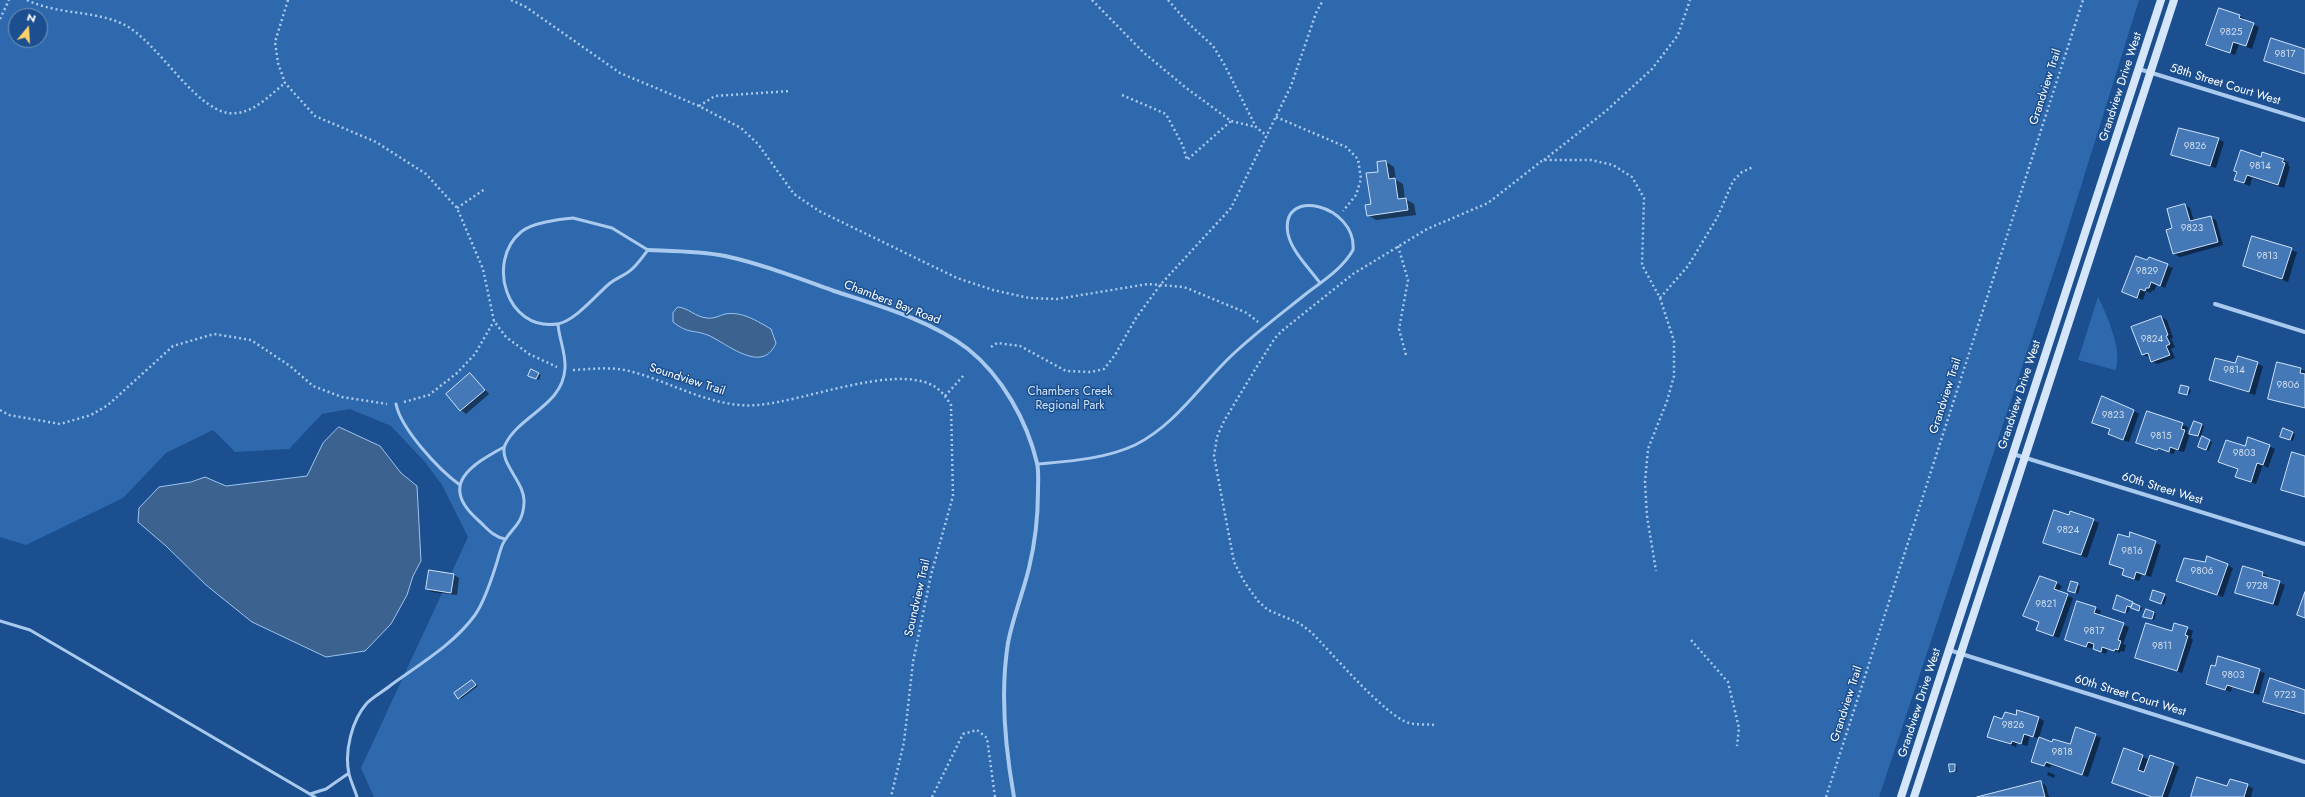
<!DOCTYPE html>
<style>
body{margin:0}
#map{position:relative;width:2305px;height:797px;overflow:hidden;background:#1b4f8f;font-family:Jost,sans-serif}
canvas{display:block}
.north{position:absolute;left:8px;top:8px;width:40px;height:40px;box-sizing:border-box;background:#1b4f8f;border:1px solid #7695bc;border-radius:50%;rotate:18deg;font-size:11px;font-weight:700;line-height:16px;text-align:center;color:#fff}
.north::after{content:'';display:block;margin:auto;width:14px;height:18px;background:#ffd166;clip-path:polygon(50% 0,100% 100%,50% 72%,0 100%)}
</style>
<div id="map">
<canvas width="2305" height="797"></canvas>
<div class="north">N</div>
</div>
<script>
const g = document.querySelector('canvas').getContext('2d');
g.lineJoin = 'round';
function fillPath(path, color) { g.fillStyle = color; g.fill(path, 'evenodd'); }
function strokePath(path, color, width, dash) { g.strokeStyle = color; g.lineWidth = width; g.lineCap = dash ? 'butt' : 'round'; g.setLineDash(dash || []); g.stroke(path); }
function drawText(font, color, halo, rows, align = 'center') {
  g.font = font + ' Jost,sans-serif'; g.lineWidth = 3; g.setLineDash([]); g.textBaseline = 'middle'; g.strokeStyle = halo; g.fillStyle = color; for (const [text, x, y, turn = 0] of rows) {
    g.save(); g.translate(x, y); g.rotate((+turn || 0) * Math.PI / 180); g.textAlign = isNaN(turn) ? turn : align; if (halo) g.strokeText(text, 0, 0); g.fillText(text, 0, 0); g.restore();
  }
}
const green = new Path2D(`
 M0,0h2139l-76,244 -184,553h-1505l-13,-29 107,-231 -26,-52 -17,-23 -34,-36 -41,-17 -28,5 -33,35 -54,3 -22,-22 -47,23 -43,45 -97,47 -26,-8zM16,16h24v24h-24z
 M2098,297c8,15 26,57 17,73l-37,-10z`);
const water = new Path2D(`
 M678,307c11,1 17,10 29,11 6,1 12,-2 18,-4 17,-3 32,7 46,15l5,14c-13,31 -46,3 -66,-7 -16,-7 -20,-1 -37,-14v-9z
 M339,427l41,19 21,27 16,13 4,75 -8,15 -6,19 -16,29 -26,27 -39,6 -74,-35 -46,-37 -40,-39 -28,-24 1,-14 20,-21 32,-5 14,-5 21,9 81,-10 16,-33z`);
const shadow = new Path2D(`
 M2240,16l5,3 -1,2 15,6 -7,22 -13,-5 -4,11 -27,-10z
 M2305,50v24l-40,-14z
 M2218,139l6,3 -8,26 -44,-14z
 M2261,158l22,2 6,3 -1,2 2,2 -6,21 -32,-10 -2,8 -15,-6z
 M1386,162l8,5 2,13 7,4 2,15 9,5 2,11 -40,5 -8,-5 11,-43z
 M2185,205l5,3 4,13 16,-4 6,3 7,25 -43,12 -6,-3 -7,-24 6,-1z
 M2253,237l44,15 -9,30 -44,-16z
 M2149,258l24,10 -8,20 -8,-4 -3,7 -2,-1 -1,3 -5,-2 -3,9 -19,-8z
 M2161,317l6,3 6,18 -2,1 4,8 -4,2 4,9 -18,6 -5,-3 -2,-4 -7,-2z
 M2238,357l25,9 -8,29 -45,-15 26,-16z
 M2300,369l5,2v38l-36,-11z
 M532,371l9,4 -2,5 -7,-3z
 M470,374l19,20 -23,20 -5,-4 -14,-16z
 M2188,388l3,2 -2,5 -7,-2z
 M2134,411l5,3 -10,28 -15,-5 -5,-3 2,-4 -18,-8z
 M2148,412l40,15 -1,5 3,2 -6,18 -9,-2 -1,4 -37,-11z
 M2202,425l2,1 -3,11 -8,-2z
 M2283,430l12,4 -2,7 -10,-3z
 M2203,438l9,4 -3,9 -8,-3z
 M2269,446l6,3 -7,19 -5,-3 -7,19 -19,-8 2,-6 -20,-8 26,-15z
 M2093,520l6,3 -12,35 -43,-16z
 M2131,534l30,11 -10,32 -9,-3 -3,7 -16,-6 2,-5 -15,-7z
 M2205,564l22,1 6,3 -10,29 -41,-14z
 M430,571l24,4 5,3 -2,17 -25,-3 -5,-3z
 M2262,573l6,3 -1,2 18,7 -7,21 -42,-13z
 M2072,582l8,4 -2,8 -6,-3z
 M2056,583l6,3 -3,6 14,6 -14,40 -16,-6 -3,-9 -15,-7z
 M2164,595l3,2 -3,8 -10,-4z
 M2117,597l25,11 -1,3 -11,-5 -2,7 -12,-4z
 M2095,608l6,3 -2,5 30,11 -6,17 3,1 -2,7 -4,-1v2l-12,-4 -2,5 -40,-15z
 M2154,612l2,2 -2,6 -9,-3z
 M2187,628l6,3 -2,7 2,2 -11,33 -45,-16 35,-25z
 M2218,658l47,15 -6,22 -27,-8 -1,5 -24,-9z
 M472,681l6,5 -17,13 -3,-1z
 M2305,691v23l-9,-3 -1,2 -31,-11z
 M2016,717l23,1 5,3 -5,17 14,5 18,2 24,-10 6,3 -13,39 -37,-12 -1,3 -18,-7 8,-22 -10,-3 -3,10 -10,-3 -1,4 -28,-11 15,-16z
 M2125,750l25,10 23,4 6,3 -11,30h-17l-38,-15z
 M1955,765l2,2v5h-4l-3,-1z
 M2048,772l7,3 -1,3 -7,-3z
 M2230,780l23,8 -2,9h-59l36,-10z
 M2041,782l5,4 3,11h-68z`);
const building = new Path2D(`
 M2219,8l21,7 -1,3 15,5 -8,23 -13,-4 -3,11 -24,-8z
 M2271,38l34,11v25l-41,-13z
 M2179,128l40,10 -9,28 -39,-11z
 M2241,150l20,7 1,-5 22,7 -2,3 3,1 -7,22 -31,-10 -3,8 -10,-3 3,-8 -3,-1z
 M1386,161l3,18 6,-1 3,21 8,-1 2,12 -41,6 -2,-11 6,-1 -5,-31 12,-1 -1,-10z
 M2185,204l5,17 21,-5 7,26 -45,12 -7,-24 6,-2 -5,-19z
 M2252,236l40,12 -10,31 -39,-13z
 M2136,256l11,4 2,-3 19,7 -8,22 -9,-4 -2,6h-3l-1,3 -5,-2 -3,9 -15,-6z
 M2161,316l7,19 -2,1 4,8 -4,2 4,9 -19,7 -3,-9 -6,2 -11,-28z
 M2238,356l20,6 -9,30 -40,-12 6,-22 20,5z
 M2277,362l24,6 -1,5 5,1v34l-37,-9z
 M531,369l8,4 -3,6 -8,-3z
 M470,373l15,17 -25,21 -14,-17z
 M2181,385l8,2 -2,8 -8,-2z
 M2102,396l32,14 -11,30 -15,-6 2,-5 -18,-6z
 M2147,411l36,12 -2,6 4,1 -7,20 -8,-3 -1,5 -11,-4 -1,2 -21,-7z
 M2194,421l8,3 -4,12 -9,-2z
 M2283,428l10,4 -3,8 -10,-3z
 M2202,436l8,4 -4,10 -8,-3z
 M2248,437l22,8 -7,20 -6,-2 -6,19 -16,-5 3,-8 -20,-7 8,-22 19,6z
 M2292,452l13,4v41l-24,-7z
 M2054,510l15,5 1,-4 24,8 -13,36 -38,-12z
 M2130,532l26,9 -11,34 -9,-3 -2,7 -12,-4 2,-6 -15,-5 9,-30 11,3z
 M2207,556l21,8 -11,31 -41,-14 8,-23 21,4z
 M2243,566l20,6 -1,4 18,5 -7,23 -38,-11z
 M429,570l25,4 -3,19 -25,-4z
 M2040,576l17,6 -3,7 14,5 -15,42 -17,-6 3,-8 -16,-6z
 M2071,581l7,2 -3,10 -7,-2z
 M2153,590l12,4 -4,10 -11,-4z
 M2305,592v26l-8,-3z
 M2117,595l16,7 -2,5 -4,-1 -2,7 -12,-4z
 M2077,601l19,6 -2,6 30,10 -6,17 3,1 -3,9 -3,-1 -1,2 -12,-4 -1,5 -8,-3 1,-5 -6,-2 -2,5 -21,-7z
 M2133,603l7,3 -1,5 -8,-3z
 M2146,609l8,3 -2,7 -9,-2z
 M2146,623l26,8 2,-8 14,4 -3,8 3,1 -11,35 -42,-13z
 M2218,656l42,13 -7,24 -26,-8 -2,5 -19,-6 5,-19 4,1z
 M2270,678l35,12v24l-42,-12z
 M472,680l4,5 -18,14 -4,-6z
 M2017,710l22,7 -6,20 -9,-3 -3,10 -9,-3 -1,3 -24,-7 7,-21 8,3 3,-7 11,3z
 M2076,727l20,7 -14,41 -36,-13 -2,4 -13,-4 8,-25 13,5 1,-3 17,5z
 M2124,748l19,7 -5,15 6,2 6,-17 24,8 -12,34h-10l-40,-14z
 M1949,764h6v7l-5,1z
 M2197,777l30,9 3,-7 18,5 -4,13h-53z
 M2041,781l4,16h-68z`);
const path = new Path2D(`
 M27,0c31,15 66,10 96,24 37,18 76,95 114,89 19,-2 34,-19 48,-30
 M288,0l-13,42 3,21 7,20 30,33 61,26 50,32 31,34 26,61 11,52 12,16 23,17 28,13
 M511,0l15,7 94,66 79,33 42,22 17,16 36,50 25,17 138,67 36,12 36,8 28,1 91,-15 36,3 63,26 11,9
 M1092,0l51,52 42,35 46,34 25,6
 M1168,0l19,22 26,24 11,18 32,63 11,9
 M0,19l9,-19
 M1122,95l44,19 17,32 4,14 44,-39
 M699,106l16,-10 75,-5
 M1276,117l70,30 12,12 3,20 -5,16 -13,16
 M1544,160l62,-49 46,-42 26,-34 12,-35
 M457,208l28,-19
 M1398,246l10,34 -9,49 7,26
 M1660,298l28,-32 29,-48 16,-37 9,-9 11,-5
 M991,347l6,-4 23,3 46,25 25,1 13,-3 11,-14 21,-37 25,-34 70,-76 60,-122 25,-73 7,-13
 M573,370c21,-1 40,-4 60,2 40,11 82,37 125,33 47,-4 134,-40 174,-20 8,4 14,12 19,20l2,91 -22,79 -18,87 -9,80 -13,55
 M945,396l19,-21
 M404,402l25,-7 28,-22 18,-19 19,-33
 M0,410l9,5 51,9 31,-9 17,-10 65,-59 41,-12 37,6 39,26 23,20 29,11 45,7
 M1691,640l37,42 11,46 -2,18
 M1434,725c-8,-1 -17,0 -25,-2 -24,-7 -78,-71 -98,-91l-12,-9 -31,-13 -10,-9 -13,-18 -11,-21 -20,-106 3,-19 7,-16 32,-53 19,-30 8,-8 70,-56 74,-45 61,-26 55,-43h48l22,5 19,12 12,21 -2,67 18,33 14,43v35l-7,25 -19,48 -3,33 2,34 9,55
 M932,797l31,-63 14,-4 10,8 8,59
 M1826,797l257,-797`);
const lane = new Path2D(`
 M573,218l39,10 36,22c-5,6 -10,14 -16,19 -6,6 -16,9 -23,15 -13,11 -35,38 -52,40 -51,7 -71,-63 -36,-92 10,-9 39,-13 52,-14z
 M396,404c5,25 43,66 64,81
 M504,447c-33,18 -66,38 -26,73 9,8 15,17 27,19
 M1038,464c32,-3 67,-5 97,-19 40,-20 64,-58 95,-88 24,-23 51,-43 77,-64 16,-12 36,-25 46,-43 4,-45 -74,-65 -65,-16 4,18 22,35 32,49
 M0,621l30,9 285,167
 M310,794l16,-5 23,-16
 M357,797c-2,-7 -6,-15 -8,-23 -5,-23 3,-54 18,-71 7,-7 17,-12 24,-18 29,-21 63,-41 84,-70 9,-13 16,-34 21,-50 3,-8 4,-18 9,-25 9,-14 18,-17 19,-37 2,-20 -26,-41 -19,-58 14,-30 58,-39 60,-77 1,-15 -6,-29 -7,-44`);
const street = new Path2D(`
 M2139,69l166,51
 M648,250c25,1 52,1 77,6 37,8 73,22 109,35 45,15 96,29 134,58 34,27 59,72 69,114 2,8 1,19 1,28 0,26 -3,52 -9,77 -6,25 -16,49 -21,75 -8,50 -3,104 6,154
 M2215,304l90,28
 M2013,454l292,90
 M1949,650l356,112`);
const secondary = new Path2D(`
 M1901,797l260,-797
 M1914,797l260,-797`);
const numberNames = [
 ["9825",2231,33],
 ["9817",2285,55],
 ["9826",2195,147],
 ["9814",2260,167],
 ["9823",2192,229],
 ["9813",2267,257],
 ["9829",2147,272],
 ["9824",2152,340],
 ["9814",2234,371],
 ["9806",2288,386],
 ["9823",2113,416],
 ["9815",2161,437],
 ["9803",2244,454],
 ["9824",2068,531],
 ["9816",2132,552],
 ["9806",2202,572],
 ["9728",2257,587],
 ["9821",2046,605],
 ["9817",2094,632],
 ["9811",2162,647],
 ["9803",2233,676],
 ["9723",2285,696],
 ["9826",2013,726],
 ["9818",2062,753]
];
const streetNames = [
 ["58th Street Court West",2225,85,17],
 ["Grandview Trail",2046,87,-72],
 ["Grandview Drive West",2121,87,-72],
 ["Chambers Bay Road",892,303,21],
 ["Soundview Trail",687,380,18],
 ["Grandview Drive West",2020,395,-72],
 ["Grandview Trail",1946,396,-72],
 ["60th Street West",2162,489,17],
 ["Soundview Trail",918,598,-77],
 ["60th Street Court West",2130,696,17],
 ["Grandview Drive West",1920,703,-72],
 ["Grandview Trail",1847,704,-72]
];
const parkNames = [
 ["Chambers Creek",1070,392],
 ["Regional Park",1070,406]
];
fillPath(green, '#2e69ad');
fillPath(water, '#3c6290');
strokePath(water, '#9cc4f0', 1);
fillPath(shadow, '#0007');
fillPath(building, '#4478b7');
strokePath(building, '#cfe3fa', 1);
strokePath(path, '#a9c9ee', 2.5, [2, 3]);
strokePath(lane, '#a9c9ee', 3);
strokePath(street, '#a9c9ee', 4);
strokePath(secondary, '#d6e6fa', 8);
drawText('10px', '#d0dded', null, numberNames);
drawText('12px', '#fff', '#1b4f8f', streetNames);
drawText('12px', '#cfe3fa', '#1b4f8f', parkNames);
</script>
